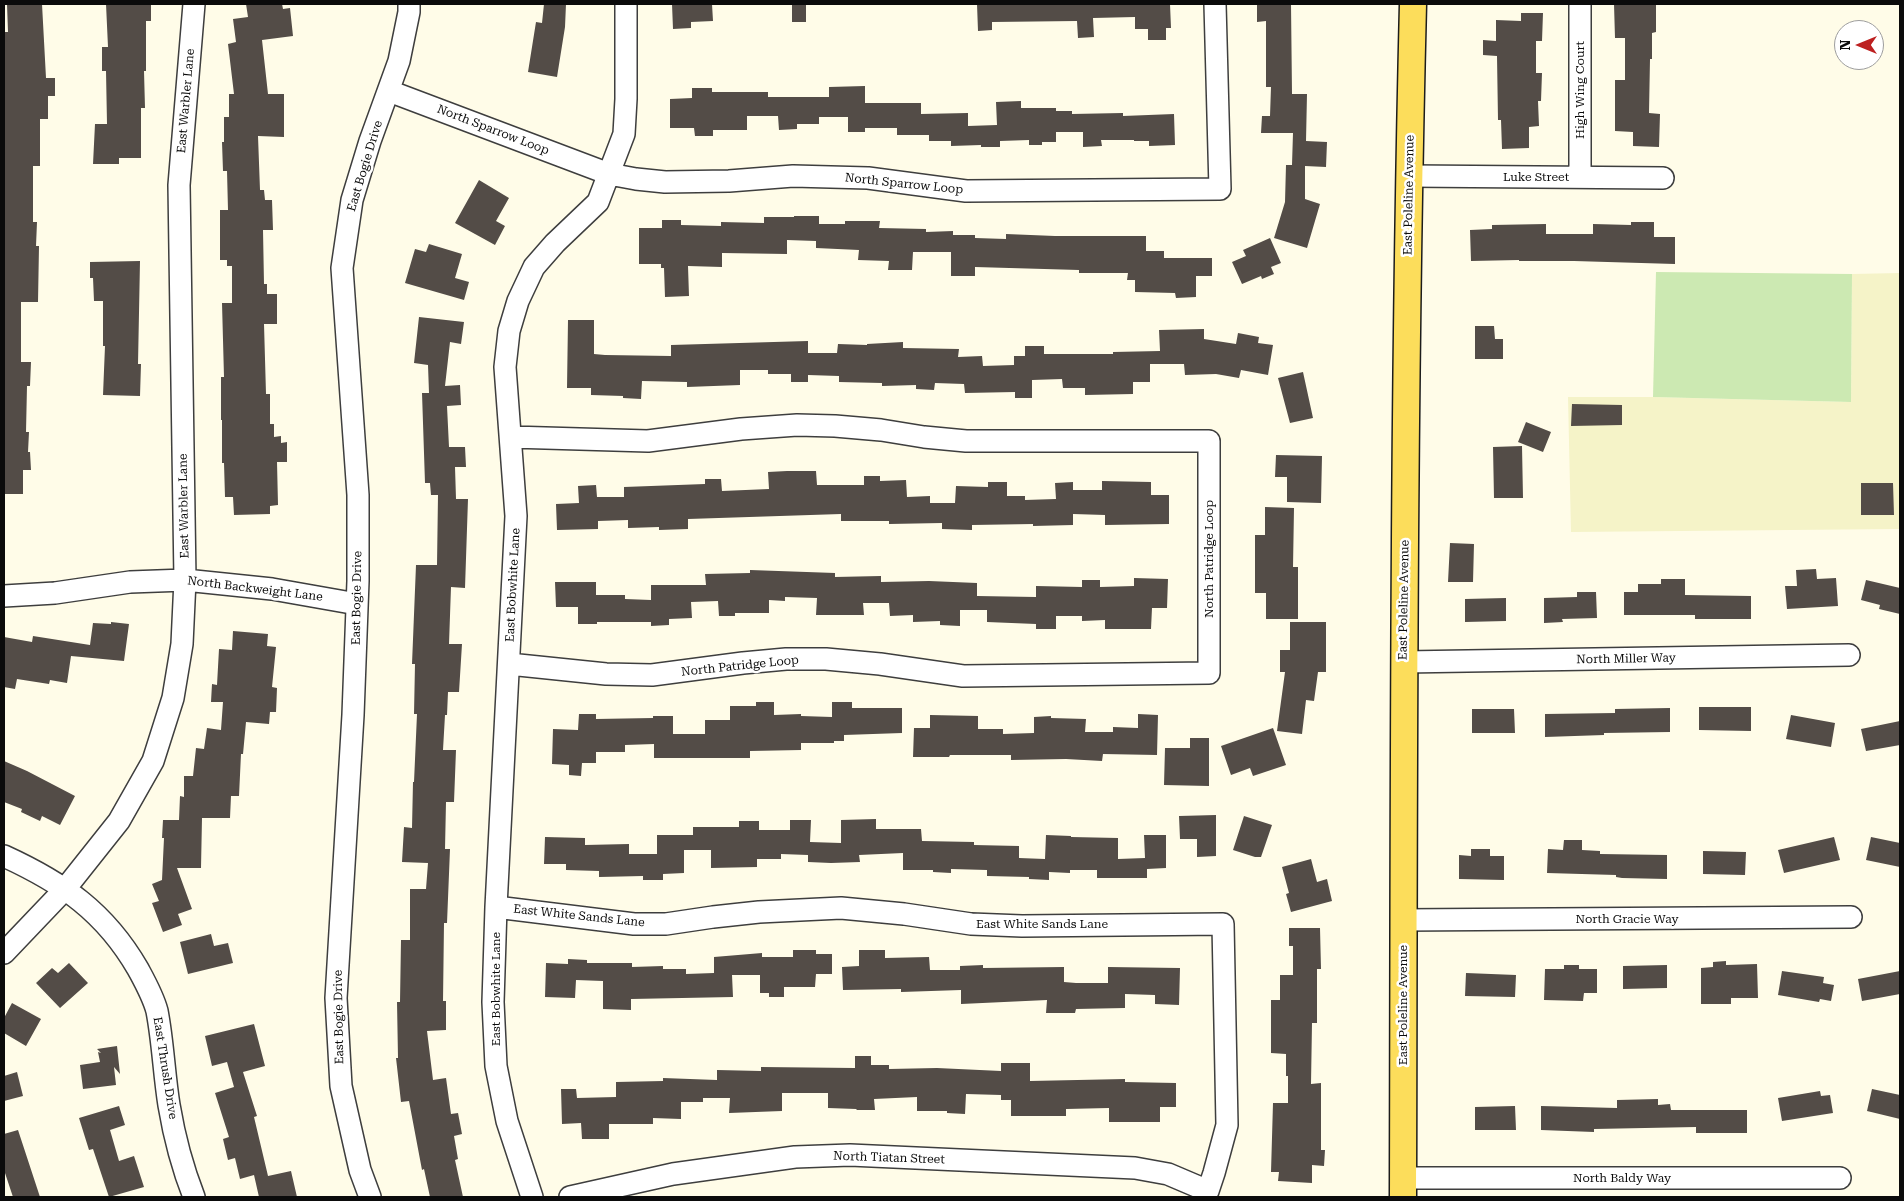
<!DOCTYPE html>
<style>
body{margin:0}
#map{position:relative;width:1904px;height:1201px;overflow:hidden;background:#fffce8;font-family:"Roboto Serif",serif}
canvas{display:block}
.frame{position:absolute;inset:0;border:5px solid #0b0b0b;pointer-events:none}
.north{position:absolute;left:1834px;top:20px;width:50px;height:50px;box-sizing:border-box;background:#fff;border:1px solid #9d9d9d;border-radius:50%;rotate:270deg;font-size:14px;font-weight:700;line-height:20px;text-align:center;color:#0b0b0b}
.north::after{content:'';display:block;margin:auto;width:18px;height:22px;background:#bd2020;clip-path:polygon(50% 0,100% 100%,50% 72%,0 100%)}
</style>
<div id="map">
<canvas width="1904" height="1201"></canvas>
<div class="frame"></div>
<div class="north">N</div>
</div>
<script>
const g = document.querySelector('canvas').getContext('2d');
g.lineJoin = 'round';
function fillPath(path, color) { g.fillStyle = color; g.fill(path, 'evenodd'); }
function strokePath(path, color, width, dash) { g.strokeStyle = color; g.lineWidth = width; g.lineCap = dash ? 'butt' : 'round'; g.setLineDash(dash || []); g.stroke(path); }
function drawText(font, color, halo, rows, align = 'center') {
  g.font = font + ' "Roboto Serif",serif'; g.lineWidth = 5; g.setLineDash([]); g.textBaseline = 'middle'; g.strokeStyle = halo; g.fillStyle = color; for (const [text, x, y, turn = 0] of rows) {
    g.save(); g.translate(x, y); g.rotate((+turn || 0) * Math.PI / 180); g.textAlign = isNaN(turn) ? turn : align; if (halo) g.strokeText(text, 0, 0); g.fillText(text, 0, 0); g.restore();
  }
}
const farmland = new Path2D(`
 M1900,273v256l-329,3 -3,-135h85l198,5 1,-128z`);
const green = new Path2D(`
 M1656,272l196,2 -1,128 -198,-5z`);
const building = new Path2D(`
 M7,4h35l4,74h9v18h-7v23h-8v47h-7v56h4l-1,24h3l-1,56h-17v60h10l-1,24h-3l-1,46h3l-1,20h2l1,18h-8v24h-19v-462h4z
 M106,4h45v17h-5v50h-2l1,37h-4v50h-22v6h-26l2,-40h12l-1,-53h-4v-24h6z
 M246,4h36l1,5 7,-1 3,28 -31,4 6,54h16v43l-26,-1 2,54h4l1,10h7l1,30h-10l1,54h3v10h10v30h-13l2,70h4v30h4v13l7,-1v7l6,-1v20h-10l1,43 -8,1v8l-36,1 -1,-18h-8l-1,-34h-2v-43h-1v-43h3l-2,-74h10v-37h-5v-6h-7v-50h8l-1,-39h-4l-1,-29h2v-25h5v-23h5l-6,-50 8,-2 -3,-23 15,-2z
 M544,4h22l-1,23 -8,50 -29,-5 8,-50 6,1z
 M672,4h40l1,17 -22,1v6l-18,1z
 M792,4h14v18h-14z
 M977,4h193l1,24h-5v12h-18v-11h-13v-12l-42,1 1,19 -16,1 -1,-17 -85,1v8l-14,1z
 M1257,4h34l1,90h15l-1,47 21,1 -1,25 -21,-1v33l15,5 -13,44 -33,-10 11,-36 1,-37h6l1,-32h-32l1,-17h8l1,-29h-5v-66l-9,1z
 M1614,4h42v28l-4,1v26h-2l-1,54 11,1 -1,33 -26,-1v-14l-18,-1v-51h10v-42h-10z
 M1521,13h22l-1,28h-6v32h6l-1,28h-3l1,25 -10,1v21l-27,1 -1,-29h-3l-1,-64 -14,-1v-15l13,1v-21l25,1z
 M865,86v17h56v11l47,-1v13l29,-1 -1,-23 25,-1v7h35v3h16v3l51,-1v3l51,-2 1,31 -26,1v-5h-15v-1h-33l1,6 -19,1v-15h-27v10h-14v3h-13v-5l-29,1v6h-19v-2l-30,1v-5h-22v-6h-32v-7h-32v4h-17v-15h-29v7h-22v5l-18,1 -1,-14h-31v14h-34v6h-18l-1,-8h-24v-29l22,-1v-10h20v4h56v5h61v-10z
 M479,180l30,18 -13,23 9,5 -10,19 -40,-22z
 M794,216h25v8h26v-3h35l-1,7 47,1v3l27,-1v4h22v3l31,1v-5l49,2h91v15h18v7h48v18h-16v21l-20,1 -1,-5 -40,-1v-12h-8l1,-7h-49v-3l-104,-3v9h-24v-24h-38l-1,18h-24l1,-9 -31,-1 1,-10 -43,-2v-7l-29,-1v14l-65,-1v14l-34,-1 1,30 -24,1 -1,-29h-3v-4h-22v-36h23v-8h19v5l40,1v-4l43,1v-6h30z
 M1631,222h23v15h21v27l-101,-3h-55v-1l-48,1 -1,-31 22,-1v-4l54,-1v10h47v-10l38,1z
 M1270,238l11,25 -10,4 3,7 -12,5 -1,-3 -19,8 -10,-22 14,-6 -3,-6z
 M429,244l33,10 -7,24 14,4 -5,18 -59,-17 10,-34 11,3z
 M140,261l-2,103h3l-1,32 -37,-1 2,-49h-2v-45h-9l-1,-23h-3v-16z
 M419,317l45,5 -3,22 -11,-2 -5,44 15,-1 1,20 -14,1 2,41h16l1,20h-11l1,32h12l-3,89 -14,-1 -2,57h13l-3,48h-11l-1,23h-2l-2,35h13l-2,52h-8l-1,47h5l-3,74h-3l-1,78h3v29l-19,1 6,49 13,-2 5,36 7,-1 4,21 -8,2 4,23 -3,1 8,37h-33l-6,-28 -2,1 -13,-69 -8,1 -5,-44h2l-1,-56h3l1,-62h9v-51h16l2,-26 -26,-1 2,-35 8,1 1,-46h1l3,-68h-3l1,-50h-3l4,-99h21l1,-70h-7l-1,-12h-5l-3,-90h7l-1,-28 -14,-2z
 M568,320h26v34l11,1 66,1v-11l137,-4v12h29l1,-9 29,1v-1l36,-2v6l56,1 -1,8 24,-1 1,10 31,-1v-9h11v-10h19v8h69v-2l47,-1 -1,-21 45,-1v10l32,5 2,-11 21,4 -1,6 15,2 -5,30 -27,-5 -2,8 -23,-4 -31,1 -1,-11h-34v18h-17v12l-48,1v-7h-22l-1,-9 -30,1v18h-17v-6l-50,1 -1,-9 -29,-1 -1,7 -18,-1v-4l-34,1v-3l-43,-1v-6l-31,-1v7h-17v-8h-23v-4h-28v15l-53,2v-5l-45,-1 -1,18 -18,-1v-2l-32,-1v-7h-24z
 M1475,326h19l1,13h8v20h-28z
 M1303,372l10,46 -23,5 -12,-45z
 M1572,404l50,1v20l-51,1z
 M1526,422l25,10 -8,20 -25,-10z
 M1522,446l1,52h-29l-1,-51z
 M1276,455l46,1 -1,47 -34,-1v-25h-12z
 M787,471h29l1,14h47v-9h16v5l26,-1 1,17 23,-1v7h25l1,-17 32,1v-5h19v14h18v4l31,-1 -1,-16 18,-1v8h29v-9l49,1v13h18v29l-64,1v-10l-32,-1v11l-40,1v-2l-61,1v5l-30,-1v-6l-53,1v-3h-48v-7l-153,5v10l-29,1v-3l-31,1v-8l-30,1v8l-41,1 -1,-26 23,-1 -1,-17 18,-1 1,12h27v-10l81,-3v-5h16l1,12 47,-2 -1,-17z
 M1861,483h32l1,32h-33z
 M1265,507l29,1 -1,59h5v52h-32v-26h-11v-58h10z
 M1450,543l24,1 -1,38h-25z
 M1816,569l1,10 19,-1 2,28 -51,3 -2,-23h12l-1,-16z
 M750,570l85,3v4l46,-1v6l48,-1 48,2v13l59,1v-11l46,1v-7h18v7l34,-1v-8l34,1 -1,29h-15l-1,21h-46v-9l-23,1v-5h-26v13h-20v-5l-49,-2v-12h-27v16l-20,-1v-4l-27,1v-7l-23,1 -1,-13h-26l1,12h-48l1,-17 -32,-1v4l-16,-1v13h-34v3h-16l-1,-15 -27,1 1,16 -23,1v6l-18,1v-4h-54v2h-19v-17h-22l-1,-25h41v13h29v4l26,1v-15h55l-1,-11 45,-1z
 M1661,579h24v16l66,1v23h-56v-4h-71v-23h14v-8h23z
 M1866,580l34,8v26l-21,-5 1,-4 -19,-5z
 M1577,592h19l1,26 -35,1 1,3 -19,1v-25l33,-1z
 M1506,598v23l-41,1v-23z
 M111,622l18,2 -5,37 -53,-5 -4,27 -17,-3 -1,4 -32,-5 -2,10 -11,-2v-50l28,5 1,-6 57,9 3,-22 18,1z
 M1290,622h36v50h-8l-4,29 -8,-1 -4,34 -25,-3 8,-59h-5v-22h10z
 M233,631l35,3 -1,12 9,1 -4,40 5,1 -1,24h-6l-1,12 -23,-2 -3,32h-2l-2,42h-8l-1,22h-28l-1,50h-24l15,41 -14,5 4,11 -19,7 -11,-29 7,-2 -7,-17 10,-4 2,-42h-2l1,-18h16l1,-24 4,1v-21h9l3,-28 8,1 3,-21 14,2 2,-28h-12l1,-18 5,1 2,-36 13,1z
 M756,702h18v13l27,-1v2l31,1v-15h20v6h50v25l-58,2v6h-10v2h-33v7l-51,1v7h-96v-14l-29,1v7h-29v11h-14l-1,13 -12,-1v-10l-17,-1 1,-35 25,1 1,-16h17v5l57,-1v-2h20v18h32v-14h25v-14h26z
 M1699,707h52v24l-52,-1z
 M1670,708v24l-66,1v2l-59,2v-23l70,-1v-4z
 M1472,709h42l1,24h-43z
 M1138,714l20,1 -1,40 -54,-1 -1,7 -36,-2 -55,1v-5h-61l-1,2h-36l1,-29h16v-13l48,1v13h25v5l31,-1v-16l17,-1v2l35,1 -1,13h28v-5l25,1z
 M1791,715l44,8 -4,24 -45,-8z
 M1900,721v24l-34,6 -5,-22z
 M1273,728l13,37 -33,11 -3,-8 -19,7 -10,-29z
 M1190,738h19v48l-45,-1 1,-37h25z
 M4,761l23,10 48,25 -15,29 -18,-9 -2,5 -19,-9 1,-3 -18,-7z
 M1216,815v41l-19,1v-18h-17l-1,-23z
 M1244,816l28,9 -11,32h-6l-22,-7z
 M876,819v10h45l1,12 52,1v3l45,1v12l26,1 1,-24 25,1v1l47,1v21l27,-1 -1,-23h22v33l-19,1v9h-50v-8h-27v3l-21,-1v8l-20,-1v-2l-42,-1v-6l-36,-1v4l-18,-1v-2h-30v-17l-44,2 1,7 -29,1 -23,-1v-7l-27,-1v5h-24v8l-46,1v-18h-27v23l-21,1v6h-20v-4l-44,1v-6l-33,-1v-6h-22l1,-27 40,1v7l44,-1v10h28v-19h36v-8h46v-6h20v9h31v-10h21l-1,22 31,1v-23z
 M1834,837l6,23 -56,13 -6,-23z
 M1871,837l29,6v24l-34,-7z
 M1564,840h18v10l18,1v3l67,1v24l-45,-1 -6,-1v-2l-69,-2 1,-24 15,1z
 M1471,849h19v7h14v24l-45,-1v-24l12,1z
 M1703,851l43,1 -1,23 -42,-1z
 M1311,859l6,23 10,-3 5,22 -41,11 -5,-18 3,-1 -7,-26z
 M1289,928h31l1,41h-4v54h-5l-1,61 10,-1v67h4l-1,16 -12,-1v18l-34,-2 1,-9h-8l2,-69h15v-27h-2v-22l-15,-1v-53h9v-25h13v-29h-4z
 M211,934l3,12 14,-3 5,20 -45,11 -8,-32z
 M793,950h23v4h16v20h-16l-1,13h-31v10h-15v-4h-9v-18h-28l1,22 -102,2v11l-28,-1v-28l-27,-1 -1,18 -30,-1 1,-34 22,1v-5l19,1v3h45v4l31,-1v3h23v5l28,-1v-16l48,-4v4h31z
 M859,950h26v8l44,-1 1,13h30v-4l23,-1v3l81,-1v15l12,1h32v-16l72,1 -1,37 -24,-1v-9l-30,-1v14l-49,1 -1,4h-29l1,-13 -86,4v-14l-60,2v-3l-58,1 -1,-23 17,-1z
 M1726,961v4l31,-1 1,34h-27v6h-30v-36l12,-1v-5z
 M69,963l19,20 -28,25 -24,-25 16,-15 6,5z
 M1564,965h15v4h18v24h-13l-1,8 -39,-1 1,-31h19z
 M1667,965v23l-44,1v-23z
 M1782,971l42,6 -1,6 11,2 -3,16 -11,-2 -1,3 -41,-7z
 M1900,971v23l-38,7 -4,-22z
 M1466,973l50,2 -1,22 -50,-1z
 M12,1003l29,16 -15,27 -22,-13v-15z
 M254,1024l11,42 -22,6 14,44 -3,1 14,59 23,-5 6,26h-38l-5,-22 -14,4 -5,-21 -7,2 -5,-21 6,-2 -14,-44 19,-6 -7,-25 -15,4 -7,-30z
 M117,1046l3,28 -6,-7 2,18 -33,4 -3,-24 20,-3 -2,-10 3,1 -4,-4z
 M855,1056h16v9h18v4l48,-1 64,3v-8h29v18l95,-2v3l51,1v24h-16v15h-51v-14l-43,1v7h-55v-16h-10v-5l-35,-1 -1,20 -18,-1v-2h-30v-14l-43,2 1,11h-18l-1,-1 -28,-1v-15h-46v18l-53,2 1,-15h-27v4h-22v17l-28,-1v6h-44v15h-27l-1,-16 -19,1 -1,-35h15l1,9 39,-1v-15l47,-1v-3l54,2v-10l44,1v-4l94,1z
 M17,1072l6,24 -19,5v-25z
 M1872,1089l28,6v24l-33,-8z
 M1820,1091l1,5 9,-1 3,18 -51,8 -4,-23z
 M1658,1099v6l12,-1 1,6h76v23h-51v-6l-102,2v3l-53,-2v-24l76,2v-8z
 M119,1106l6,19 -15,5 9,31 15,-5 10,31 -35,10 -16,-48 -4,1 -10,-32z
 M1515,1106l1,24h-41v-23z
 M18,1130l22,67h-27l-9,-27v-36z`);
const minor = new Path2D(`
 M1580,4v173
 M389,91l220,83 27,5 29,3 64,-1 64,-5 75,2 98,13 254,-2 -5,-185
 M1409,176l254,2
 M4,596l51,-3 75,-11 55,-2 87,9 85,15
 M1404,662l445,-7
 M509,664l97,10 46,1 91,-12 43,-4h40l54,5 83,12 246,-3v-232h-243l-42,-4 -43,-7 -46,-4 -38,-1 -56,4 -93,12 -137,-4
 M4,856c59,27 101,56 134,113 7,13 15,27 19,42 6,31 7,63 12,94 5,30 14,64 25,92
 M496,907l138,17h32l47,-7 46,-5 82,-4 63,6 67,10 51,2 201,-2 4,201 -13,48 -6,18 -5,6
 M1403,920l448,-3
 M4,953l61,-64 54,-68 34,-60 20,-63 9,-54 3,-64 -6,-395 15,-181
 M1403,1178h437
 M370,1197l-10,-27 -19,-84 -5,-88 17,-283 5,-134v-86l-16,-227 10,-68 18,-59 29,-80 10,-49v-8
 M532,1197l-25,-76 -11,-55 -3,-64 3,-95 20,-391 -11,-149 4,-36 9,-30 16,-34 21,-24 43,-41 26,-68 2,-35v-95
 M570,1197l103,-23 122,-17 55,-2 285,13 33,6 40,17`);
const major = new Path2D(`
 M1403,1197c1,-398 0,-795 10,-1193`);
const streetNames = [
 ["High Wing Court",1580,90,-90],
 ["East Warbler Lane",186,101,-85],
 ["North Sparrow Loop",493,130,21],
 ["East Bogie Drive",365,166,-73],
 ["Luke Street",1536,177],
 ["North Sparrow Loop",904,184,6],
 ["East Poleline Avenue",1409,195,-89],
 ["East Warbler Lane",184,506,-91],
 ["North Patridge Loop",1209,559,-90],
 ["East Bobwhite Lane",513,585,-87],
 ["North Backweight Lane",255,589,7],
 ["East Bogie Drive",357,598,-89],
 ["East Poleline Avenue",1404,600,-89],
 ["North Miller Way",1626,659,-1],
 ["North Patridge Loop",740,666,-6],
 ["East White Sands Lane",579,916,6],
 ["North Gracie Way",1627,919],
 ["East White Sands Lane",1042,924],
 ["East Bobwhite Lane",496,989,-90],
 ["East Poleline Avenue",1403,1005,-90],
 ["East Bogie Drive",339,1017,-91],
 ["East Thrush Drive",165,1068,81],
 ["North Tiatan Street",889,1158,2],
 ["North Baldy Way",1622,1178]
];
fillPath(farmland, '#f5f3c8');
fillPath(green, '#cce9b2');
fillPath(building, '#534c47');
strokePath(minor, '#3e3e3e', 24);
strokePath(major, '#1c1c1c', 29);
strokePath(minor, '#fff', 21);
strokePath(major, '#fcdd5b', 26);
drawText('12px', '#0b0b0b', '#fff', streetNames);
</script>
